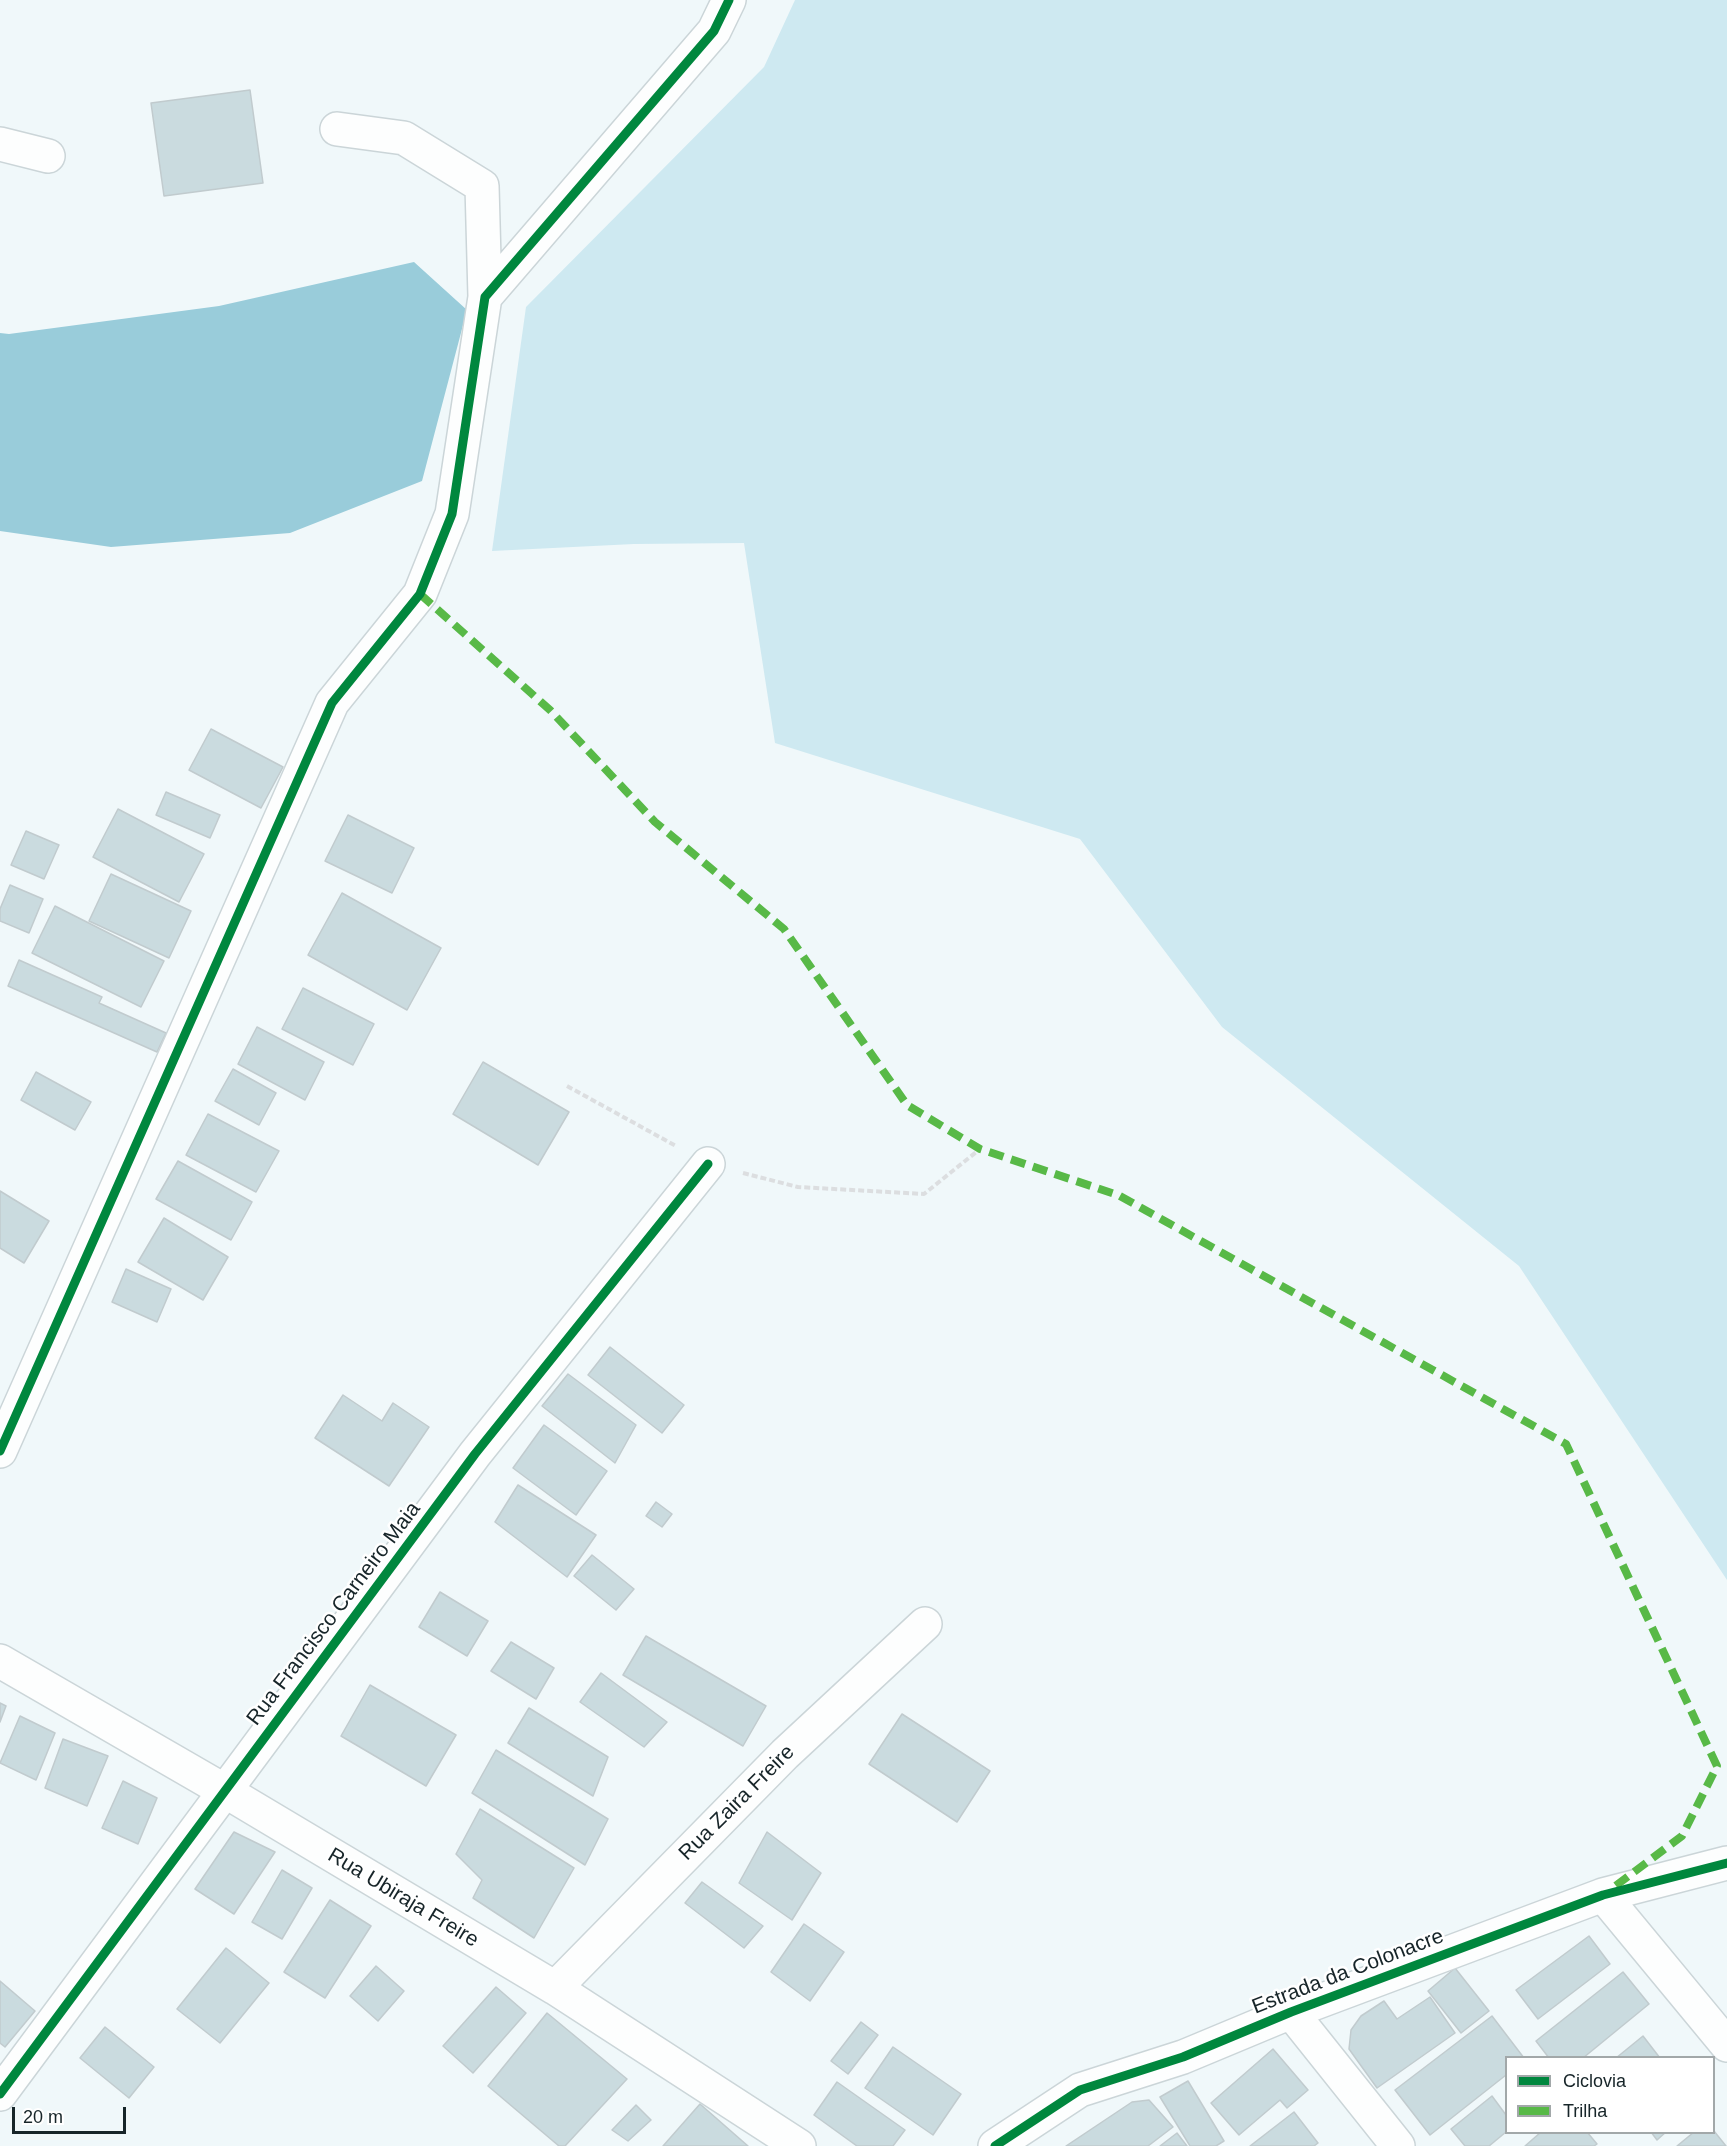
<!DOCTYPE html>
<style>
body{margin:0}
#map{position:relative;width:1727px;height:2146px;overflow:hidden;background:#f0f8fa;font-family:Arial,sans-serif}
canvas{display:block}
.legend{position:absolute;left:1505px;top:2056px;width:210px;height:78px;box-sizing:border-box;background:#fff;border:2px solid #a2a8a9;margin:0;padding:8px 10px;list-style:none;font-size:18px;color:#172529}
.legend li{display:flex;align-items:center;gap:12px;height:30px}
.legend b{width:30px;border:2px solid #a2a8a9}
.scale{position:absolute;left:12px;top:2107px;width:114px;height:27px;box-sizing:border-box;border:3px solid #172529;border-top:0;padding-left:8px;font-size:18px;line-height:21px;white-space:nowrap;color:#172529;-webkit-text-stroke:4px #fff;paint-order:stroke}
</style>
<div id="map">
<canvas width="1727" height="2146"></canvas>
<ul class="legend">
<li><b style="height:8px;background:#00873e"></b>Ciclovia</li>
<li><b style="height:8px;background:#58b947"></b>Trilha</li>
</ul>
<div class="scale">20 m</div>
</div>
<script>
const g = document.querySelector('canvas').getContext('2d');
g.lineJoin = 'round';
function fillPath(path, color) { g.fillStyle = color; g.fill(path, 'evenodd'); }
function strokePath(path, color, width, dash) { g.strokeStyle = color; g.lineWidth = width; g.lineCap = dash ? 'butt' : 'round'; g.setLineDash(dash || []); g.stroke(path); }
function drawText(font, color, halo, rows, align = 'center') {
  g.font = font + ' Arial,sans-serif'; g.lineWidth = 5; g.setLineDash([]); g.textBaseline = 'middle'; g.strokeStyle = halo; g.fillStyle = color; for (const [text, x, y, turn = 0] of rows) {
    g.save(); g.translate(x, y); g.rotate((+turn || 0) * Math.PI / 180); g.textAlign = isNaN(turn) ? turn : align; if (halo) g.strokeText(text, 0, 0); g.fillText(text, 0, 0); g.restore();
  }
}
const green = new Path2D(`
 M795,0h932v1580l-208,-314 -297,-239 -142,-188 -305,-96 -31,-200 -110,1 -142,7 34,-244 238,-240z`);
const water = new Path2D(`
 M414,262l53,48 -45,171 -132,52 -179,14 -111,-16v-198l9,1 210,-28z`);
const building = new Path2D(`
 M250,90l13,93 -99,13 -13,-93z
 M211,729l72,38 -22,41 -72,-38z
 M166,792l54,23 -10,23 -54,-23z
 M118,809l86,45 -25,48 -86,-45z
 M348,815l66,33 -22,45 -67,-32z
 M26,831l33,14 -15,34 -33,-14z
 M111,874l80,37 -22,47 -80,-37z
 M10,885l33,14 -14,34 -29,-12v-12z
 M342,893l99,55 -34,62 -99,-55z
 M55,906l109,55 -23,46 -109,-54z
 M19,960l83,37 -3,6 67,30 -9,19 -149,-66z
 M303,988l71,36 -21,41 -71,-36z
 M257,1027l67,35 -19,38 -67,-36z
 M483,1062l86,50 -31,53 -85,-51z
 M233,1069l43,24 -17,32 -44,-24z
 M36,1072l55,30 -16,28 -54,-30z
 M208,1114l71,37 -23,41 -70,-37z
 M178,1161l74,41 -21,38 -75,-41z
 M0,1191l49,30 -25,42 -24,-15z
 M164,1218l64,39 -25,43 -65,-38z
 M126,1269l45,20 -14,33 -45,-20z
 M610,1347l74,58 -22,28 -74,-58z
 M568,1374l68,51 -21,38 -73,-57z
 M343,1395l39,26 11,-18 36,24 -40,59 -74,-48z
 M544,1425l63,46 -31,44 -63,-47z
 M518,1485l78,50 -29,42 -72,-55z
 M656,1502l16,12 -10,13 -16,-11z
 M592,1555l42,34 -18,21 -42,-34z
 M440,1592l48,29 -21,35 -48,-29z
 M646,1636l120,70 -23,40 -120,-71z
 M511,1642l43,26 -18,31 -45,-28z
 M601,1673l66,49 -23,25 -64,-45z
 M370,1685l86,50 -30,51 -85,-50z
 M0,1703l6,3 -6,16z
 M529,1708l79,49 -15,39 -85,-53z
 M902,1714l88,57 -33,51 -88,-58z
 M20,1716l35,17 -19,47 -36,-17z
 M63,1739l45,17 -21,50 -42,-18z
 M496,1750l112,69 -23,46 -113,-72z
 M123,1781l34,17 -19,46 -36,-16z
 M480,1809l94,59 -40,70 -61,-40 9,-18 -26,-26z
 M234,1832l41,20 -41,62 -39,-25z
 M767,1832l54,41 -29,47 -53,-37z
 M282,1870l30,18 -30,51 -30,-17z
 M702,1882l61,44 -19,22 -59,-45z
 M330,1900l41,26 -46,72 -41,-26z
 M804,1924l40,28 -34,49 -39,-29z
 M1589,1936l21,28 -72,55 -22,-29z
 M226,1948l43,35 -49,60 -43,-34z
 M376,1966l28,25 -26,30 -28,-25z
 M1455,1968l34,43 -28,22 -33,-42z
 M1623,1972l26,32 -66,54h-34l-13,-17z
 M0,1981l35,30 -30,36 -5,-4z
 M496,1987l30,26 -53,60 -30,-27z
 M1430,1997l25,36 -78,55 -28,-39 2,-19 10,-14 23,-15 13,18z
 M547,2013l80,66 -62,67h-6l-71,-60z
 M1492,2016l32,42h-18v17l-76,60 -35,-45z
 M861,2022l17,13 -30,39 -17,-13z
 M105,2027l49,40 -25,31 -49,-40z
 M1643,2036l17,22h-44z
 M893,2047l68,47 -28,41 -68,-47z
 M1273,2049l35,41 -21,18 -7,-8 -41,35 -28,-32z
 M1188,2081l36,60 -8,5h-26l-30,-49z
 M837,2082l68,48 -12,16h-36l-43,-31z
 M1492,2096l14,19v17l-17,14h-24l-14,-17z
 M1149,2100l24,27 -25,19h-82l66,-44z
 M700,2104l48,42h-85z
 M636,2105l15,15 -23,21 -16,-11z
 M1294,2112l24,31 -4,3h-64z
 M1714,2131l12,15h-49l17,-14h20z
 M1541,2132h46l10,12 -3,2h-69z
 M1651,2132h15l-9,8z
 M1177,2133l10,13h-27z`);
const path = new Path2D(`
 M567,1086l109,60
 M743,1173l55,14 126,7 56,-45`);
const minor = new Path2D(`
 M0,144l48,12
 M485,297l229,-266 15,-31
 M0,1451l332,-748 88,-109 32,-80 33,-217 -3,-111 -78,-48 -67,-9
 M0,1661l225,130 330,197 244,158
 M1603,1895l124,150
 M555,1988l230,-234 140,-130
 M1291,2012l107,134
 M0,2094l475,-640 233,-290
 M995,2146l85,-56 103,-33 108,-45 312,-117 124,-32`);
const quiet = new Path2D(`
 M420,594l130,116 105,112 129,107 123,176 73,44 138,46 448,249 151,322 -35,70 -72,54`);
const cycleway = new Path2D(`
 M0,1451l332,-748 88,-109 32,-80 33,-217 229,-266 15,-31
 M0,2094l475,-640 233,-290
 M995,2146l85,-56 103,-33 108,-45 312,-117 124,-32`);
const streetNames = [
 ["Rua Francisco Carneiro Maia",334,1614,-53],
 ["Rua Zaira Freire",737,1803,-45],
 ["Rua Ubiraja Freire",403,1898,31],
 ["Estrada da Colonacre",1348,1972,-21]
];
fillPath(green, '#cee9f1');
fillPath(water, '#99ccda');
fillPath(building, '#cadbdf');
strokePath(building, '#c1cbce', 1.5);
strokePath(minor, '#cbd5d8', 36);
strokePath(path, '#dcdee0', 4, [6, 3]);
strokePath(minor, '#fdfefe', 33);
strokePath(quiet, '#58b947', 8, [15, 8]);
strokePath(cycleway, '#00873e', 9);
drawText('21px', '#172529', '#fff', streetNames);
</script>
